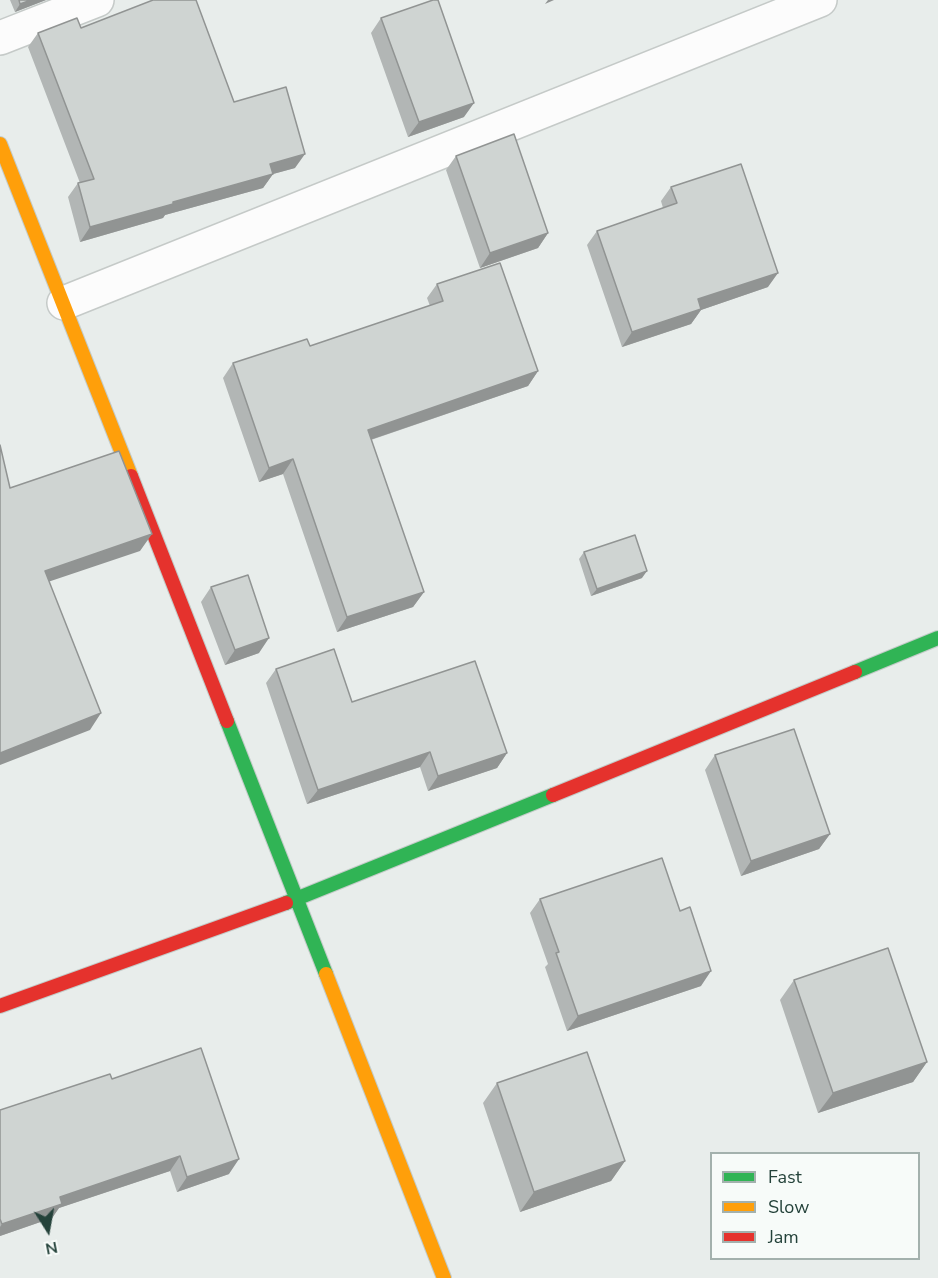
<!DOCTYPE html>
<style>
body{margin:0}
#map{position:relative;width:938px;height:1278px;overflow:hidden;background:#e8edeb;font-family:"Nunito Sans",sans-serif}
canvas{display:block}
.legend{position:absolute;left:710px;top:1152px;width:210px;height:108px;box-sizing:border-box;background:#f7fbf9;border:2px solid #a3b1ad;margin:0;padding:8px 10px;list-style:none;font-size:18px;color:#24423a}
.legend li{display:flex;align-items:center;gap:12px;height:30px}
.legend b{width:30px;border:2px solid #a3b1ad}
.north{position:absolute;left:18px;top:1200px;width:60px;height:60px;-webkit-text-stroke:4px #f7fbf9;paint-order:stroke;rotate:169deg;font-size:16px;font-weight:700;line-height:24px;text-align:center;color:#24423a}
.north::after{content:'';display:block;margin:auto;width:21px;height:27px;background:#24423a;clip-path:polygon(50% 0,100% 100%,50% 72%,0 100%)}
</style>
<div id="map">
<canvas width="938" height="1278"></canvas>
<ul class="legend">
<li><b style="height:8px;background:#30b455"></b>Fast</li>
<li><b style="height:8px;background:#ff9f0a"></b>Slow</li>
<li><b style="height:8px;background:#e5322d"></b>Jam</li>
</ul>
<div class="north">N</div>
</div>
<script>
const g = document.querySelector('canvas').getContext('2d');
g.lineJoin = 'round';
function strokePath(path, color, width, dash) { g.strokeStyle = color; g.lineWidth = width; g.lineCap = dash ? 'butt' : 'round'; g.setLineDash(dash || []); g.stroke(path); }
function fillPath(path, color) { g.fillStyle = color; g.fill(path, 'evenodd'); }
const street = new Path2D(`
 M0,38l97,-38
 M64,303l756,-303`);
const fast = new Path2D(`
 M855,672l83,-34
 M227,721l99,253
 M286,903l267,-108`);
const slow = new Path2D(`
 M0,144l131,332
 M326,974l118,304`);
const jam = new Path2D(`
 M131,476l96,245
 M553,795l302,-123
 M0,1006l286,-103`);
const wall = new Path2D(`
 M10,0h36l-31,12z
 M381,18l83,99 -56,20 -37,-104z
 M81,28l153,74 61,66 -22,6 -10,14 -98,27 -2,3 -83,24 -12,-45 10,-14h2l-52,-136 10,-14z
 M456,156l92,77 -10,15 -58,20 -34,-98z
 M671,187l97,100 -67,23 -10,14 -69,23 -35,-102 10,-14 66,-23 -2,-7z
 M437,284l101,87 -10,15 -157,54 53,152 -11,15 -76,25 -54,-158 -24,8 -36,-104 10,-15 77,-17 120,-40 -3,-8z
 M584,552l58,26 -51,18 -12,-37z
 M211,587l48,66 -34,12 -24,-63z
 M276,669l76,33 155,51 -10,15 -69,23 -8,-24 -113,37 -41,-121z
 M715,755l115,79 -11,15 -78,27 -36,-106z
 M540,899l161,87 -134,45 -22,-64 3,-3 -18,-51z
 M794,980l133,82 -14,20 -95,31 -38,-113z
 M112,1079l117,95 -52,18 -7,-21 -111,37 -7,10 -52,18v-126z
 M497,1083l128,78 -14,20 -91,31 -37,-109z`);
const shadedWall = new Path2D(`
 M31,0h15l-31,12 5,-8z
 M548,0h6l-9,4z
 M474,103l-10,14 -56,20 11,-15z
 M305,154l-10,14 -22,6 -10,14 -98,27 -2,3 -83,24 10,-15 83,-25 97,-38z
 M548,233l-10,15 -58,20 10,-15z
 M778,273l-10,14 -67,23 -10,14 -69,23 10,-15 66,-33z
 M538,371l-10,15 -170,58 10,-14z
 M293,459l-10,15 -24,8 10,-14z
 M152,534l-12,17 -107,36 12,-16z
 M647,571l-5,7 -51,18 6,-7z
 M424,592l-11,15 -76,25 10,-15z
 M269,638l-10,15 -34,12 10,-15z
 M101,713l-11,17 -90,35v-12z
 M430,752l-10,15 -113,37 11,-14z
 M507,753l-10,15 -69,23 10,-15z
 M830,834l-11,15 -78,27 10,-15z
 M711,971l-10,15 -134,45 11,-15z
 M927,1062l-14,20 -95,31 15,-20z
 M180,1156l-10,15 -111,37 -7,10 -52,18v-9l2,-3 58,-27z
 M239,1159l-10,15 -52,18 10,-15z
 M625,1161l-14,20 -91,31 14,-20z`);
const building = new Path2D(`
 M19,0h12l-11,4z
 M153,0h43l38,102 52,-15 19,67 -35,10 3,10 -100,28v2l-83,23 -12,-44 16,-4 -56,-146 39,-15 4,10z
 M433,0h5l36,103 -55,19 -38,-104z
 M514,134l34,99 -58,20 -34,-97z
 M741,164l37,109 -80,26 3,10 -69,23 -35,-101 80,-28 -6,-16z
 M500,263l38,108 -170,59 56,162 -77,25 -54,-158 -24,9 -36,-105 74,-24 3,7 133,-45 -6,-17z
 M0,445l10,43 109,-37 33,83 -107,37 56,142 -101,40z
 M635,535l12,36 -50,18 -13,-37z
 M248,575l21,63 -34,12 -24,-63z
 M334,649l18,53 123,-41 32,92 -69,23 -8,-24 -112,38 -42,-121z
 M794,729l36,105 -79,27 -36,-106z
 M662,858l18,53 10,-4 21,64 -133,45 -22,-63 3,-1 -19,-53z
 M888,948l39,114 -94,31 -39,-113z
 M201,1048l38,111 -52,18 -7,-21 -120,41 2,7 -60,20 -2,-5v-109l110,-36 2,5z
 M587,1052l38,109 -91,31 -37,-109z`);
strokePath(street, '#c5cac8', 36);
strokePath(fast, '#c3cbc8', 16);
strokePath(slow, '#c3cbc8', 16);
strokePath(jam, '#c3cbc8', 16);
strokePath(street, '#fcfcfc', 33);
strokePath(fast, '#30b455', 14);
strokePath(slow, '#ff9f0a', 14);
strokePath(jam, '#e5322d', 14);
fillPath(wall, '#b2b6b5');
fillPath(shadedWall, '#919493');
fillPath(building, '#cfd4d2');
strokePath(building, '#919493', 1.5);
</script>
